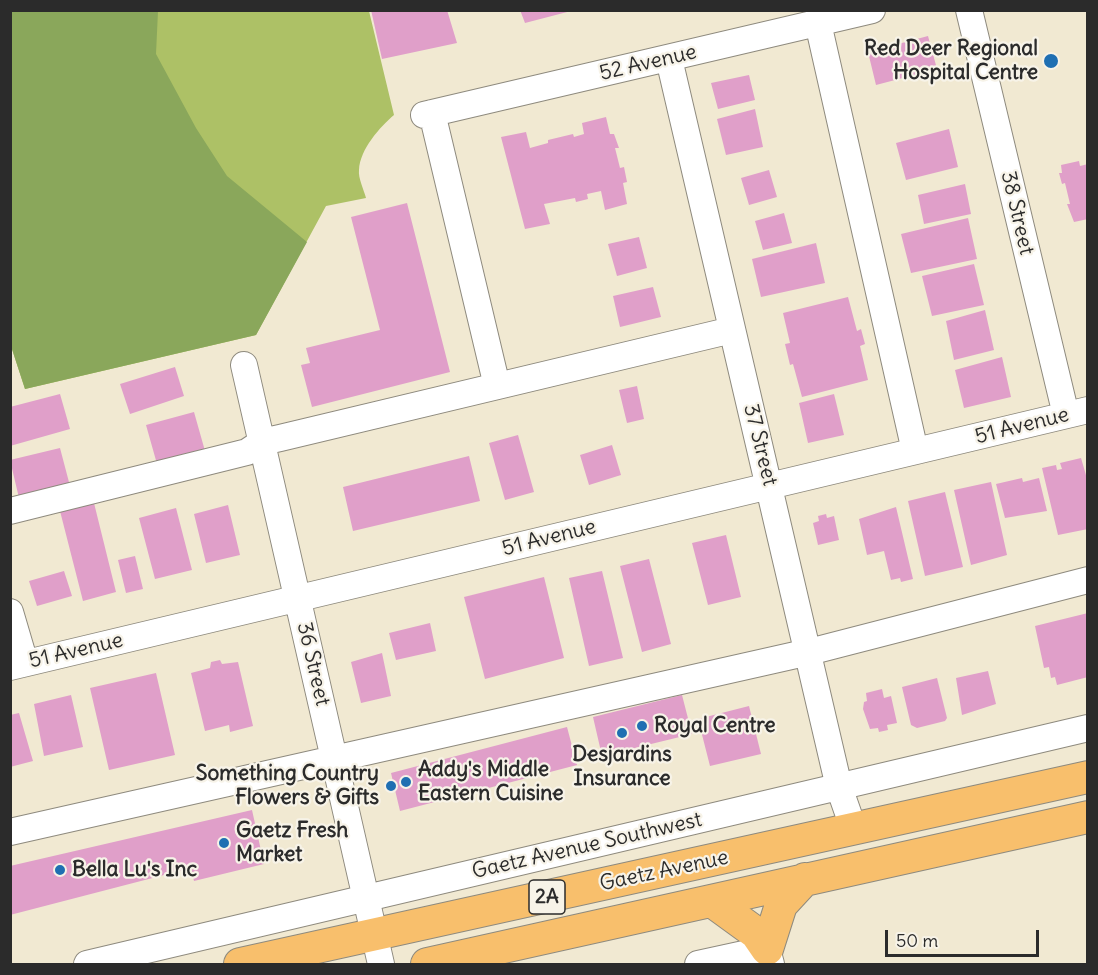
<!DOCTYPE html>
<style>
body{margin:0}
#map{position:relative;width:1098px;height:975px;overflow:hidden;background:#f1e9d2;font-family:Delius,sans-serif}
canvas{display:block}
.frame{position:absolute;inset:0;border:12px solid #2b2b2b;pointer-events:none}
.scale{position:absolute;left:885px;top:930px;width:154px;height:27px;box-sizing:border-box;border:3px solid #2b2b2b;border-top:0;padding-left:8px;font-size:18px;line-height:21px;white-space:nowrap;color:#2b2b2b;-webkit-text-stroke:4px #f7f3e8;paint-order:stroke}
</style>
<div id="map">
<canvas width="1098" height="975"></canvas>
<div class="frame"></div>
<div class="scale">50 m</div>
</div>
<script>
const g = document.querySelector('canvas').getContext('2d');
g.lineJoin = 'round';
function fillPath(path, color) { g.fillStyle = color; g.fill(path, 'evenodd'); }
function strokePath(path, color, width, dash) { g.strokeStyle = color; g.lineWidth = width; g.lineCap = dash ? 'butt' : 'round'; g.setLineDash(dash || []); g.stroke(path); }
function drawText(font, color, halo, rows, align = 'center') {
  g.font = font + ' Delius,sans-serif'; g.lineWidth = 4.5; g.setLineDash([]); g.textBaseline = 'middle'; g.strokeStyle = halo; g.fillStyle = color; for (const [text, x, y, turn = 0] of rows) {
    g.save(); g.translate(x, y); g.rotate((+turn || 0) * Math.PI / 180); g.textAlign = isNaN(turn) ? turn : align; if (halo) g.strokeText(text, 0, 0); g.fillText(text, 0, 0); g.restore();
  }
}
const green = new Path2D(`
 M10,11h359l25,104c-14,12 -34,34 -35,55 -1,8 5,20 7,28l-40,8 -70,129 -231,54 -15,-46z`);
const forest = new Path2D(`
 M10,11h148l-2,43 40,74 31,48 80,66 -51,93 -231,54 -15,-46z`);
const building = new Path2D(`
 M371,10h76l10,33 -75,16z
 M520,10h51v1l-46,12z
 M928,36l9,33 -61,16 -8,-33z
 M749,75l6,25 -37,9 -7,-26z
 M755,109l8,38 -37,8 -9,-36z
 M606,117l4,17h4l5,14h-4l5,20 4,-1 3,15 -4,1 4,21 -22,6 -4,-19 -14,3 1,5 -12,3 -1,-4 -31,6 6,20 -25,5 -24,-92 25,-5 4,16 18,-5v-3l25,-6 1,3 10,-3 -2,-11z
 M949,129l9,38 -52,13 -10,-37z
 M1079,161l1,5 8,-2v55l-14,3 -7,-18h3l-5,-21 -3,1 -3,-11h3l-1,-8z
 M769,170l8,27 -28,8 -8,-27z
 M965,184l6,30 -47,10 -6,-29z
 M407,203l43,169 -138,35 -11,-42 9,-2 -4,-15 74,-18 -29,-113z
 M784,213l8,30 -29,7 -8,-29z
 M968,218l9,41 -66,14 -10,-39z
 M639,237l8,31 -30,8 -9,-32z
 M816,243l9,40 -64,14 -9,-38z
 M974,264l10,41 -52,11 -10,-40z
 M653,287l8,30 -41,10 -7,-31z
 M848,297l9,34 4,-2 4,15 -5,2 8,34 -66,17 -9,-33 -3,1 -5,-21 5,-1 -7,-30z
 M985,310l9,40 -40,10 -8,-39z
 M1002,357l9,40 -47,11 -9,-38z
 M175,367l9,29 -54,18 -10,-30z
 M637,386l7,33 -17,4 -8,-33z
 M60,394l10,35 -60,17v-39z
 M834,394l10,41 -36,8 -9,-40z
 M194,412l11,39 -48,13 -11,-39z
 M518,435l16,57 -29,8 -16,-57z
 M612,445l9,30 -32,10 -9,-30z
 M60,448l10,38 -51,12 -9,-38z
 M469,456l11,45 -127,30 -10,-44z
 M1081,458l7,24v47l-30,6 -16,-67 14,-3 1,5 5,-1 -2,-6z
 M1022,478l1,4 16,-4 8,33 -42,7 -9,-34z
 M991,482l16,73 -36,10 -17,-75z
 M945,492l18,75 -38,9 -17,-75z
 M94,503l22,89 -33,9 -23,-90z
 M228,505l12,50 -34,8 -12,-49z
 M896,507l17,72 -12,3 -1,-4 -9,2 -7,-29 -17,4 -8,-36z
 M176,508l16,62 -37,9 -16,-61z
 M826,514l1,4 7,-2 5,24 -21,5 -5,-22 6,-2 -1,-5z
 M726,535l15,62 -33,8 -16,-62z
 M135,556l8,33 -17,4 -8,-33z
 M649,559l22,85 -29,8 -22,-86z
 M64,571l8,25 -35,10 -8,-25z
 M602,571l21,87 -34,8 -20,-88z
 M544,577l20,81 -79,21 -21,-82z
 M1088,613v64l-31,8 -2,-8 -4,1 -2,-11 -5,1 -9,-42z
 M430,623l6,28 -40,9 -7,-27z
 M382,653l9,43 -30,7 -10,-41z
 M220,660l2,4 16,-2 15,64 -23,6 -1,-7 -24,6 -14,-58 19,-5 1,-6z
 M988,671l8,33 -34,11 -6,-37z
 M156,673l19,82 -66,15 -19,-82z
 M937,678l10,40 -2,3 -28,7 -6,-3 -9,-38z
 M882,689l2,9 7,-2 6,27 -10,2 1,5 -9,2 -1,-4 -8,1 -7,-20 1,-7 3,-1 -1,-8z
 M71,695l12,52 -39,9 -10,-52z
 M682,695l10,39 -90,22 -9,-39z
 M749,706l12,48 -51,12 -12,-47z
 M19,713l14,48 -23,6v-52z
 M567,727l10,38 -177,46 -9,-38z
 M252,810l12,54 -70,17 -3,-13 -181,47v-49z`);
const minor = new Path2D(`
 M969,10l97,405
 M818,23l97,428
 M669,59l170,728 15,43
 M432,113l65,273
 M424,115l448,-105
 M244,365l137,599
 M10,511l237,-59 15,-10 18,-4 452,-108
 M10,612l15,51
 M10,667l1078,-257
 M10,832l799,-180 279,-72
 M87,964l1001,-236
 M698,964l69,-15 4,15`);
const major = new Path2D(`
 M712,901l44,32 11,16
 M767,949l14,-44 24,-26
 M240,964l848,-187
 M427,964l661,-147`);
const markers = [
 [1051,61,8,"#1f6fb2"],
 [642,726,6,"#1f6fb2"],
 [622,733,6,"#1f6fb2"],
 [406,782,6,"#1f6fb2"],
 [391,786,6,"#1f6fb2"],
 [224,843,6,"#1f6fb2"],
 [60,870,6,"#1f6fb2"]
];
const shields = [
 [547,897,36]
];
const shieldNames = [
 ["2A",547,897]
];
const poiNames = [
 ["Red Deer Regional",1038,49,"right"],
 ["Hospital Centre",1038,73,"right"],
 ["Royal Centre",654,726],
 ["Desjardins",622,755,"center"],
 ["Insurance",622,779,"center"],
 ["Addy's Middle",418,770],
 ["Eastern Cuisine",418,794],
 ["Something Country",379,774,"right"],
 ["Flowers & Gifts",379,798,"right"],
 ["Gaetz Fresh",236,831],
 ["Market",236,855],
 ["Bella Lu's Inc",72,870]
];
const streetNames = [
 ["52 Avenue",648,63,-13],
 ["38 Street",1017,213,77],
 ["51 Avenue",1022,426,-14],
 ["37 Street",760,445,76],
 ["51 Avenue",549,538,-14],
 ["51 Avenue",76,651,-13],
 ["36 Street",313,664,77],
 ["Gaetz Avenue Southwest",587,846,-13],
 ["Gaetz Avenue",664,871,-12]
];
fillPath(green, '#adc166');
fillPath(forest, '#8aa75b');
fillPath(building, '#e09fc9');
strokePath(minor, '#8e8a7e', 28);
strokePath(major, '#8e8a7e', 34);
strokePath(minor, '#fff', 26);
strokePath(major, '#f8bf6c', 32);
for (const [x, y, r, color] of markers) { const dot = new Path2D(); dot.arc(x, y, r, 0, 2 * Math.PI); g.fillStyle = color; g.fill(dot); strokePath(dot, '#f7f3e8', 2); }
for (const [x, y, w] of shields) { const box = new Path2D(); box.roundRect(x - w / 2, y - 17, w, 34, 4.5); g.fillStyle = '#f7f3e8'; g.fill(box); strokePath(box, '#2b2b2b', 1.5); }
drawText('bold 20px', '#2b2b2b', null, shieldNames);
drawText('bold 21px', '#2b2b2b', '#f7f3e8', poiNames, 'left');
drawText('21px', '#2b2b2b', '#f7f3e8', streetNames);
</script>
